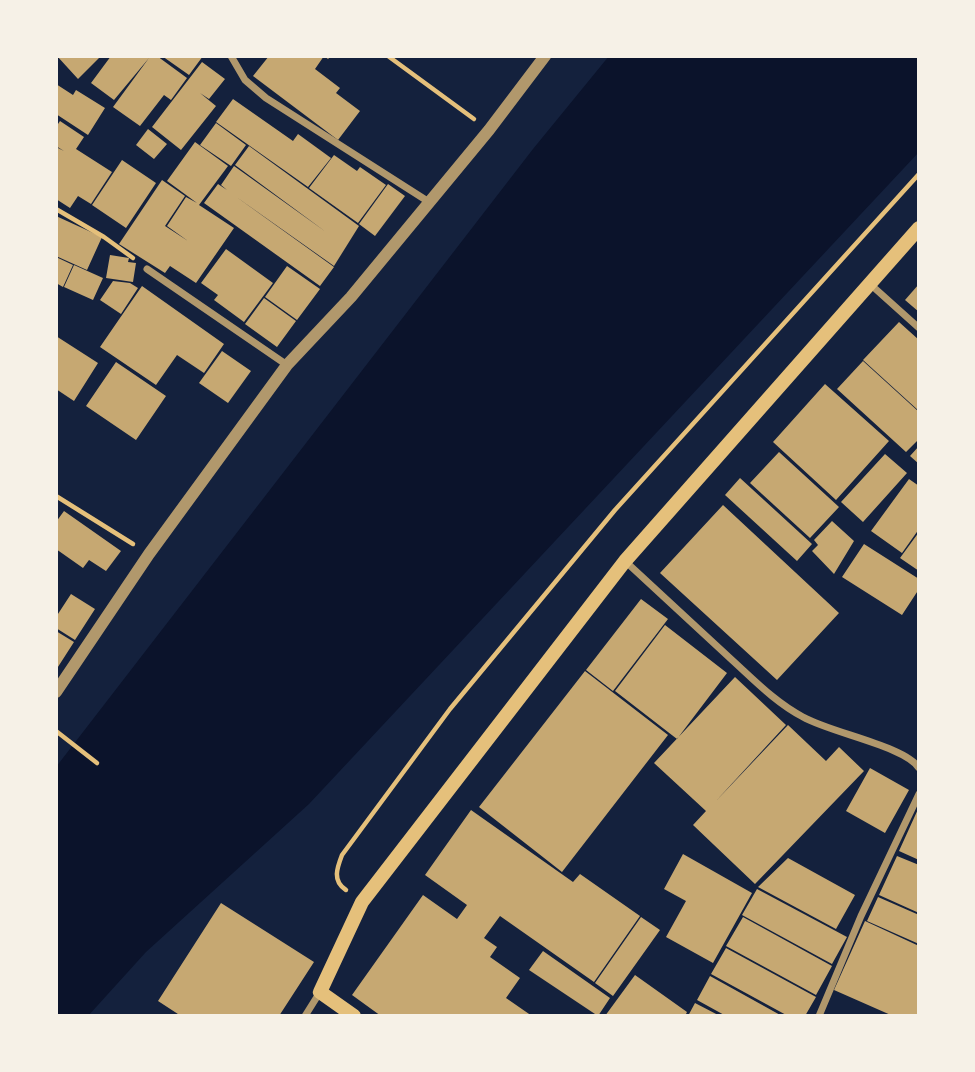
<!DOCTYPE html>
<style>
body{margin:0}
#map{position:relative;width:975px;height:1072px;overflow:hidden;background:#14213d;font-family:Commissioner,sans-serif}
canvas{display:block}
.frame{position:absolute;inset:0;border:58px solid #f6f1e7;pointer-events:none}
</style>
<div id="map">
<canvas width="975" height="1072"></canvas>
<div class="frame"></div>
</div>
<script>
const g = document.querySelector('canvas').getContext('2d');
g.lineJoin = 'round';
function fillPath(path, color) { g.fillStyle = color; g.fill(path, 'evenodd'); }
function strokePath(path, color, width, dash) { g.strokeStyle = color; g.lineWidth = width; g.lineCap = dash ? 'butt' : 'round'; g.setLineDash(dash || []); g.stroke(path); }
const water = new Path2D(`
 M609,56h310v96l-610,652 -163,148 -58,64h-32v-249l477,-618z`);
const building = new Path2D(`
 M57,56h44l-23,23z
 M111,56h46l30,22 -16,22 -7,-5 -24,31 -27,-19 36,-49 -35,42 -23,-17z
 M162,56h41l-14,19z
 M269,56h62l-3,3 -4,-3 -9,13 25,19 -4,5 24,18 -22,29 -85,-64z
 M202,62l23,17 -16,20 -9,-6 16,13 -35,44 -29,-23z
 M56,84l17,11 3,-5 29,18 -17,27 -32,-21z
 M233,99l60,42 5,-7 33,24 -23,29 -92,-65z
 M60,121l24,16 -8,12 36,23 -21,32 -13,-8 -8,12 -14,-9v-52l8,4 -8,-5v-19z
 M216,123l30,22 -15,21 -31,-21z
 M148,129l19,15 -13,15 -18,-14z
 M195,142l33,24 -29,39 35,23 -38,55 -26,-17 -5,7 -46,-29 43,-64 23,16 -20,30 23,15 -21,-15 19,-29 11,6 -30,-22z
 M249,146l110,80 -25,40 -99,-70 99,71 -14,19 -116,-83 14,-19 9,6 -6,-5 13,-19 92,66 -91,-67z
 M334,155l23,16 3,-4 26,18 -28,38 -49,-35z
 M122,160l34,23 -30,45 -34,-23z
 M388,184l17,12 -30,40 -16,-12z
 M56,216l46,21 -15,33 -31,-14z
 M226,249l47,34 -29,39 -30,-22 4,-5 -17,-12z
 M110,255l19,3 -1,4 8,1 -3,19 -27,-4z
 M56,257l17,8 -10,22 -7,-4z
 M74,265l29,13 -10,22 -29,-13z
 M287,266l33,23 -23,31 -32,-23z
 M113,281l17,2 8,5 -17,26 -21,-14z
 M919,284v28l-14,-12z
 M142,286l82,58 -20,29 -27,-18 -21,30 -56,-38z
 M264,298l32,23 -19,26 -32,-23z
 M899,322l20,18v71l-56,-51z
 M56,336l42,27 -24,38 -18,-12z
 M222,351l29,20 -23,32 -29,-20z
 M863,361l56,51v27l-13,13 -69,-63z
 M116,362l50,34 -30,44 -50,-34z
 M825,384l64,57 -53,59 -63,-58z
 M919,446v18l-9,-8z
 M779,452l60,55 -29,31 -60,-55z
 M885,454l22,19 -44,49 -22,-20z
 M740,478l72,66 -15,17 -72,-66z
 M909,479l10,7v43l-17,24 -31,-22z
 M723,505l116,108 -62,67 -117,-107z
 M64,511l57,40 -15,20 -17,-11 -6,8 -27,-19v-27z
 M832,521l22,20 -20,33 -22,-23 6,-6 -4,-5z
 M919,532v39l-19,-13z
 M864,544l55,35v10l-17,26 -60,-38z
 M71,594l24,15 -20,31 -19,-12v-11z
 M641,599l27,20 -55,72 -27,-21z
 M665,625l62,48 -50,66 -62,-48z
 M56,631l18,11 -18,28z
 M585,671l83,64 -106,137 -83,-65z
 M735,677l51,48 -71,77 73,-77 38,36 13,-14 25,24 -109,113 -62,-59 13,-14 -52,-48z
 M870,768l39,22 -24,43 -39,-22z
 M919,807v53l-20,-9z
 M471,810l102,72 7,-8 60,42 -46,66 -94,-66 -16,22 13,9 -7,10 30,21 -14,20 26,18h-151l-29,-21 71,-100 34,24 10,-14 -42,-30z
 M683,854l69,39 -39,70 -47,-26 20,-36 -22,-12z
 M897,856l22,9v48l-40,-18z
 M788,858l67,37 -19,34 -78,-42z
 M757,889l90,48 -15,27 -90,-49z
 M878,897l41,18v29l-52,-23z
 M221,903l93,59 -35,54h-98l-23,-15z
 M641,917l19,13 -47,66 -18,-13z
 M743,917l89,49 -16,29 -90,-49z
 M865,921l54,25v70h-26l-59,-26z
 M726,948l90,49 -11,19h-17l-77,-42z
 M543,951l67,47 -12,18 -69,-46z
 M635,975l52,37 -2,4h-80z
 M710,976l72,40h-56l-29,-16z
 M695,1003l25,13h-32z`);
const path = new Path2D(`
 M388,56l86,63
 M56,209l48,28 29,21
 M56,496l77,48
 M56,731l41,32
 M346,890c-14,-9 -9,-22 -4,-35l108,-146 165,-199 304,-336`);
const minor = new Path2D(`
 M231,56l14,24 21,18 163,104
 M147,269l140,96
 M870,284l49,44
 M625,561c36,33 71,66 107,99 22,20 44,43 71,57 28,16 102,29 116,51
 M305,1016l15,-24
 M819,1016l42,-100 58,-122`);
const tertiary = new Path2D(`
 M56,692l93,-138 138,-189 64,-68 138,-167 56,-74`);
const secondary = new Path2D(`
 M354,1016l-34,-24 42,-90 263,-341 294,-333`);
fillPath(water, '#0b132b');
fillPath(building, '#c6a872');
strokePath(path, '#e5c07b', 4.5);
strokePath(minor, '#b1986c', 7);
strokePath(tertiary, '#b1986c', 12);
strokePath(secondary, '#e5c07b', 14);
</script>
